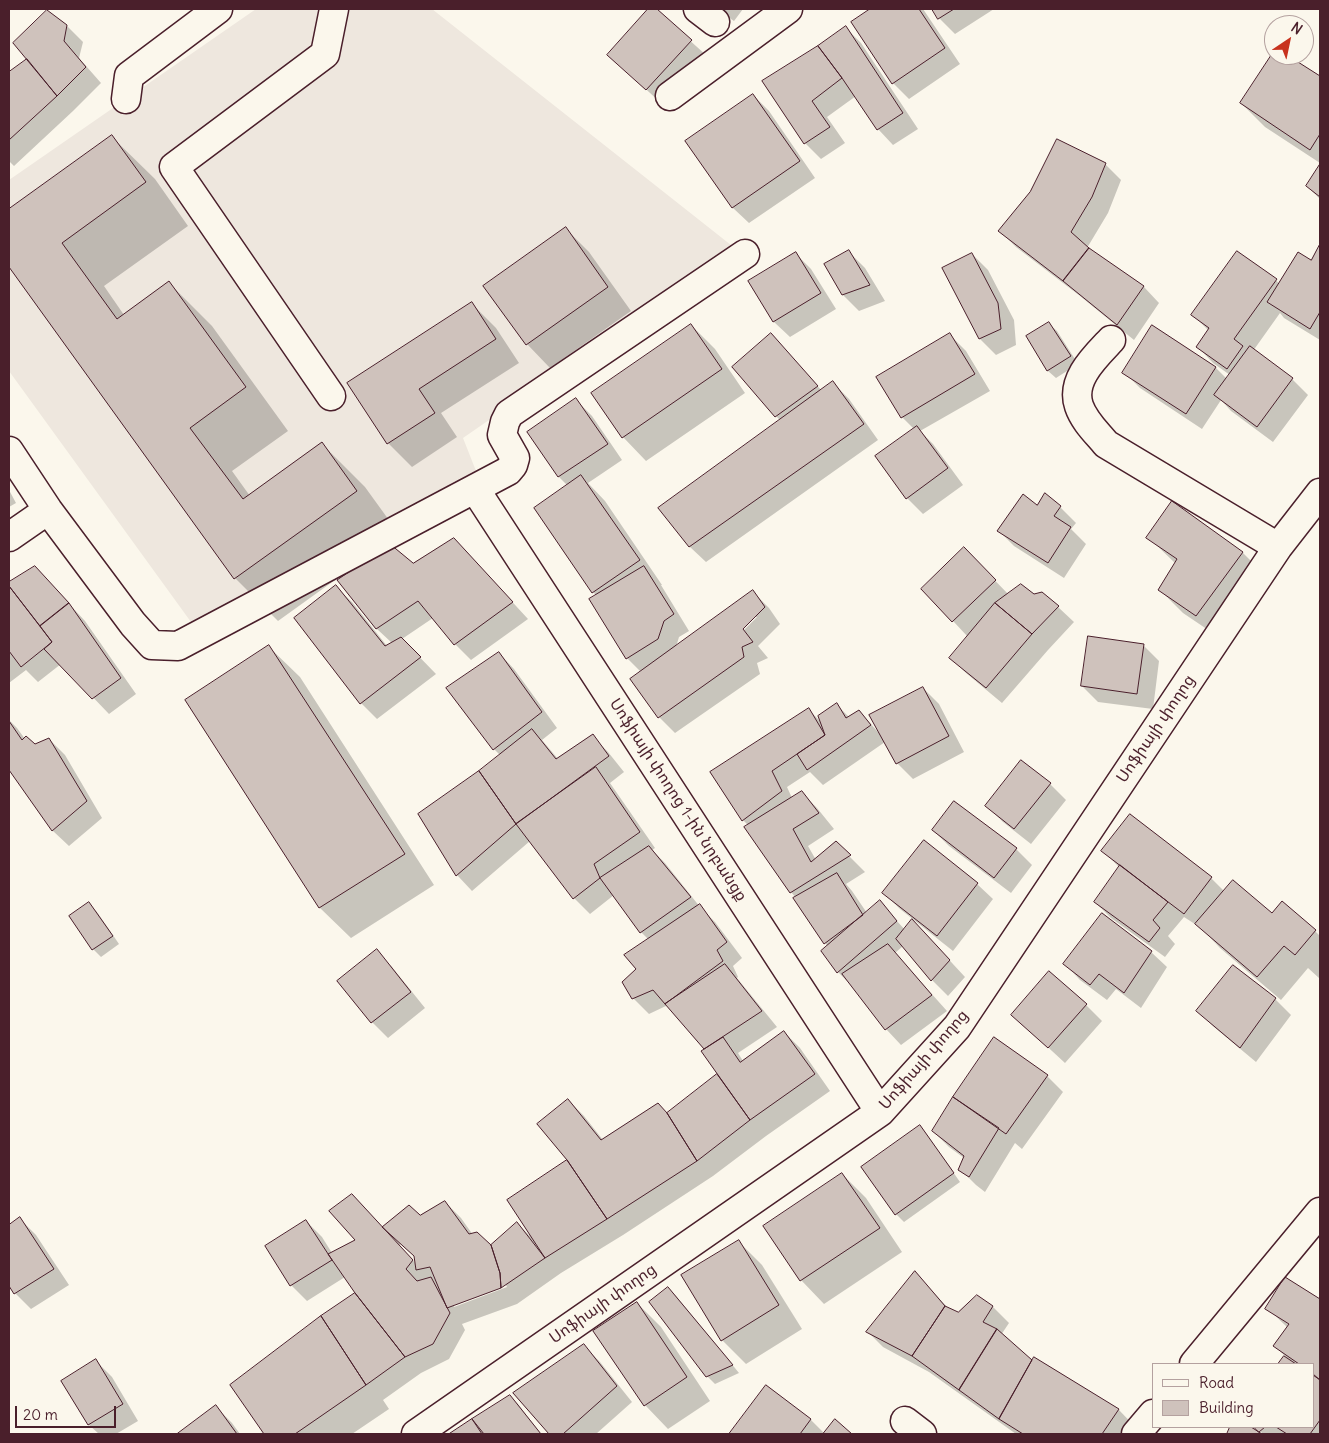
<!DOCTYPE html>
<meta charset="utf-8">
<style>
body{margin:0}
#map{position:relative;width:1329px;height:1443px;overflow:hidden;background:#fbf7ec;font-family:Delius,sans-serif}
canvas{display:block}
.frame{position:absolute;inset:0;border:10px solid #4a1f2b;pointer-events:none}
.legend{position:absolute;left:1152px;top:1363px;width:162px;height:65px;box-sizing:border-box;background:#fbf7ec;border:1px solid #b4a19f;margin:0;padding:6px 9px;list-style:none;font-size:15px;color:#4a1f2b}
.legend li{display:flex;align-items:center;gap:10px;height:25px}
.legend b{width:25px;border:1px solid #b4a19f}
.north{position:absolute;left:1264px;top:15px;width:50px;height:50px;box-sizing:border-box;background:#fbf7ec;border:1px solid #b4a19f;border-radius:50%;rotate:34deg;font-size:14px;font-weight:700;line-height:20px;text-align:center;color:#4a1f2b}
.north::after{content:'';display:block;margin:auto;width:18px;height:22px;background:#c8321e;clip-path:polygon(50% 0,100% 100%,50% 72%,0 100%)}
.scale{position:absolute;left:15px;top:1406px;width:101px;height:22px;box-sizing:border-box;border:2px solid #4a1f2b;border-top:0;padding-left:6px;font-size:15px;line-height:18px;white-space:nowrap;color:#4a1f2b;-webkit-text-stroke:4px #fbf7ec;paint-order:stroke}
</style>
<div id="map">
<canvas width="1329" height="1443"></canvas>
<div class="frame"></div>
<ul class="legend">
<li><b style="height:6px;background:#fbf7ec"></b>Road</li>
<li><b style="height:14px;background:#cfc2bc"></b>Building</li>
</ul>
<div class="north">N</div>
<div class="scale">20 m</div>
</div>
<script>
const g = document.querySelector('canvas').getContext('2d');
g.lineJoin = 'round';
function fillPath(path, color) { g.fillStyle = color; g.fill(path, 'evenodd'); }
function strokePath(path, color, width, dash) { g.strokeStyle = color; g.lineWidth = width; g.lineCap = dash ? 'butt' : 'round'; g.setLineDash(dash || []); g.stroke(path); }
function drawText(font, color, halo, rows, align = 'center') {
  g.font = font + ' Delius,"Noto Sans Armenian",sans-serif'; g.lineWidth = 5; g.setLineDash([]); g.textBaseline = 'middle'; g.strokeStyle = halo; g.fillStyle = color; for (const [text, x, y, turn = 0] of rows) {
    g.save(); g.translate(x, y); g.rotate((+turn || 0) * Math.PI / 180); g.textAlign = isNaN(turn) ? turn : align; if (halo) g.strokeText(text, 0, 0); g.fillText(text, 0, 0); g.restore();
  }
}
const built = new Path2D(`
 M256,9h176l304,240 -273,189 15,38 -287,146 -182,-251v-191z`);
const shadow = new Path2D(`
 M650,9h5l52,47 -44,49 -54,-50z
 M716,9h27l-9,12z
 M872,9h51l37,55 -51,35 -16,-16 -41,-61z
 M933,9h61l-39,25 -16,-16z
 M67,26l16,16 -4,16 22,25 -28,28 -59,55 -5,-5v-87l19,-15z
 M846,28l15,15 57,86 -25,16 -15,-16 -22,-33 -29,21 18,26 -24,16 -16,-16 14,-96z
 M1274,54v1h11l35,23v85l-55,-36 -24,-24z
 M753,95l16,16 46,67 -66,45 -16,-15 -46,-67z
 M112,137l43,42 33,47 -84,60 20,29 45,-32 43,43 76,105 -56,40 18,25 72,-52 43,43 34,47 -121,87 -43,-43 -226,-313v-54z
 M1105,164l16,16 -13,33 -21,35 57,39 15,16 -25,37 -54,-44 -64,-49 -16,-16z
 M1320,166v33l-13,-13z
 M566,229l23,23 42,59 -81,57 -23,-24z
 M1320,246v94l-36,-22 -4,-5 -27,38 39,28 16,16 -35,47 -42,-31 -10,-11 -19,29 -62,-41 -16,-16 91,-5 12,12 3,-4 -17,-12 -15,-16 11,-16 -16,-16 83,-35 3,4 32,-22z
 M849,252l16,16 20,33 -26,10 -16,-16 -18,-31z
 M795,253l16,16 25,40 -46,28 -16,-15 -25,-41z
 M972,254l16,16 26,50 2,25 -20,10 -16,-16 -36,-71z
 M472,304l24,24 23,35 -78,50 16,24 -45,30 -24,-24 -39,-59z
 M1049,324l8,7 21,33 -22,14 -8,-7 -21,-34z
 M691,325l24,24 30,44 -99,68 -23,-24z
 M771,335l51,56 11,-8 16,16 29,41 -172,122 -16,-15 -30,-39 121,-87 -5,-5z
 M950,335l16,16 24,40 -70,40 13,13 30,41 -40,29 -16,-16 8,-68 -13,-13z
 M576,400l16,16 30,44 -34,23 17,18 57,84h-1l28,46 -10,6 -3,10 77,-55 16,16 11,16 -22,22 10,12 -11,5 3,11 -85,59 -16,-16 -18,-45 -14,-14 -30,-62 -4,-4 -25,-106 -9,-9 -31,-45zM753,617h4l-18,18 -1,-2z
 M9,490l7,13 -7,4z
 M1037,507h23l16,16 -5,6 15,15 -22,34 -50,-32 -16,-16z
 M1148,537l95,16 23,23 -46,62 -37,-25 -24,-24 17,-25z
 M470,556l58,63 -57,41 -16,-16 -22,-26 -31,21 34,35 -59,45 -16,-16 -65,-85 40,-31 16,15 35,44 5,-3 -15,-14 -38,-48 74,-17z
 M980,565l29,30h25l24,12 16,15 -26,28 -46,53 -36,-30 -15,-15 17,-21 -15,-16z
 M35,567l50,54 51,73 -27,20 -48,-50 -23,18 -12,-12 -17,13v-100z
 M1143,645l16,16 -6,48 -55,-7 -16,-16z
 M269,647l31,30 134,208 -83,53 -31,-30 -134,-208z
 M499,653l15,16 43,59 -15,12 16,19 34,-23 16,16 16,20 -14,11 45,65 -3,2 13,13 35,44 15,15 27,36 -9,8 5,11 -1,1 40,49 -39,26 5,8 41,-29 16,16 30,43 -64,45 -53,40 -90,59 -62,38 -44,31 -55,20 3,6 -16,29 -28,14 -38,27 6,9 -37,25h-87l-34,-49 126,-91 -12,-17 -38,24 -16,-16 15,-64 16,16 10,16 50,-25 38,-12 25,-14 16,16 12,17 18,11 26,-23 12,12 40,-75 -1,-60 16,16 19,24 65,-26 51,-40 -13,-25 -38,-44 -19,9 -16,-16 5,-29 11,-29 -8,-8 -27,-37 -24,19 -16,-16 -44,-57 -58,50 -15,-16 44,-119 -7,-7 -46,-61zM401,1244l15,14 1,7 -18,-20zM506,1285l1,2 -53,20v-3z
 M923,688l16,16 25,48 -51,27 -16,-16 -12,-21 -62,43 -13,-13 -23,15 5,11 9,-6 16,16 17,21 -26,17 8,14 20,-17 29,29 -19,12 6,7 15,22 13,-11 25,28 23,7 37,40 -17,19 -16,-16 -29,-34 -8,7 52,58 -46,34 -15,-16 -32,-41 -16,-16 -10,-25 -33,-48 1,-1 -5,-6 -42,-66 -6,-6 -32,-47 98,-63 13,13 14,-19 13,13 10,-6 19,21z
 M9,720l8,8 8,11 9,7 15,-7 16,16 37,63 -33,28 -16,-15 -44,-63z
 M1050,784l16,16 -35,44 -28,-22 -16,-16z
 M933,830l83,19 16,16 -21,28 -62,-47z
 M1103,851l108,27 14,14 47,23 43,16 5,5v40l-1,2 -11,-10 -27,32 -61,-52 -19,-20 -17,-11 -16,19 7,8 -10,13 -54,-39 -16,-16 25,-34z
 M977,884l16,15 -40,52 -53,-42 -16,-16z
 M89,904l8,8 22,32 -18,13 -8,-8z
 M376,951l16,16 33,41 -37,30 -16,-16 -33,-41z
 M1151,952l16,15 -26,41 -25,-19 -9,11 -27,-20 -15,-16z
 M1275,999l16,16 -35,47 -42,-35 -16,-16z
 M1086,1005l16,16 -37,42 -52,-48z
 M1047,1076l16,16 -41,57 -7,-6 -30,49 -9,-7 -16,-16 4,-11 -15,-11 -16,-16z
 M919,1127l8,8 33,47 -56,40 -8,-8 -34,-46z
 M842,1174l24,24 36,54 -78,52 -23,-24z
 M20,1219l16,16 33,50 -38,24 -16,-16 -6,-9v-58z
 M739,1242l23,23 40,64 -56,35 -24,-24z
 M915,1273l33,35 10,5 19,-17 16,11 16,16 -8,12 31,27 3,-4 84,52 23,24h-126l-87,-62 -46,-25 -16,-16z
 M1286,1279l34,21v134h-57l-7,-7h57v-63h-34l6,-8 -11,-11 13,-18 -20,-19z
 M668,1289l8,7 63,77 -24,11 -8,-8z
 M637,1303l24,24 49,74 -42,28 -23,-24z
 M584,1346l16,16 32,40 -36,32h-46l-35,-41z
 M96,1361l16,16 26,44 -22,13h-17l-10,-9 -26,-44z
 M766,1387l45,33 14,14 10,-13 15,13h-119z
 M510,1397l8,7 23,30h-89z
 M216,1407l16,16 8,11h-61z`);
const building = new Path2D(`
 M648,9h9l35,31 -46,50 -39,-35z
 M870,9h49l26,39 -53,36 -41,-62z
 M932,9h22l-16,10z
 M47,10l20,15 -3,16 22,26 -29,29 -44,-53z
 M846,26l57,87 -26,17 -35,-52 -24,-32z
 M818,46l24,32 -30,23 18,26 -26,17 -42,-63z
 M1274,51v4h13l33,21v58l-10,16 -70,-47z
 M27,59l30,37 -48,44v-68z
 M753,94l47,67 -68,47 -47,-67z
 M112,135l34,47 -84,61 55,76 52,-38 77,106 -56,41 53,71 79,-57 35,49 -123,88 -225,-312v-58z
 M1057,139l49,24 -14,34 -21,35 18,16 -26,33 -65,-50 32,-39z
 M1320,164v33l-14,-11z
 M566,227l42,60 -82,58 -43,-59z
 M1320,244v68l-10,17 -43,-27 31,-50 13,8z
 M1089,248l55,38 -27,39 -54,-44z
 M849,250l21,35 -28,10 -18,-31z
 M1237,251l40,28 -43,60 9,7 -16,23 -31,-22 13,-19 -18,-13z
 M796,252l25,41 -48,29 -25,-41z
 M972,253l26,50 3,26 -22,10 -37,-71z
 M472,302l24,37 -77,50 16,24 -48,31 -40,-61z
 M1049,322l22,34 -24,15 -21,-35z
 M691,324l31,45 -100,69 -31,-45z
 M1152,325l64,42 -30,47 -64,-41z
 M771,333l47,53 -43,31 -43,-50z
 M950,333l25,41 -74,44 -25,-41z
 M1250,346l43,32 -36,49 -43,-32z
 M833,381l31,43 -175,123 -31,-39z
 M576,398l32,46 -50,33 -31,-45z
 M917,426l31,42 -42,31 -31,-43z
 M581,475l59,85 -48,33 -58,-85z
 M1045,493l16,13 -7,10 17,11 -23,36 -51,-32 26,-37 14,11z
 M1172,501l71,51 -47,64 -38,-26 19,-31 -31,-21z
 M454,538l59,64 -59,43 -36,-44 -42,28 -39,-49 53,-36 23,19z
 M964,547l32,33 -44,42 -31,-33z
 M35,566l34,37 -29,23 -31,-40v-4z
 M644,566l30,48 -10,7 -6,18 -32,20 -37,-60z
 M1021,584l13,10 8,-2 17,14 -27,28 -37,-31z
 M336,585l49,61 16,-9 20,20 -61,47 -66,-86z
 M9,586l43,56 -31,25 -12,-16z
 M753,590l12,17 -22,22 10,13 -11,5 2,10 -86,61 -28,-39z
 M69,603l52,75 -29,21 -48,-50 8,-7 -12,-16z
 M995,603l37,31 -46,54 -37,-30z
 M1088,636l56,8 -7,50 -56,-8z
 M269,645l136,209 -86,54 -134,-208z
 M499,652l43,60 -49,38 -47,-62z
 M923,687l26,49 -53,28 -27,-49z
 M837,703l9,15 13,-8 12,15 -64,45 -10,-16 28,-19 -7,-19z
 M809,708l16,27 -53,36 10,20 -40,30 -32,-49z
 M9,721l13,19 4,-4 9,8 14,-6 38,63 -35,30 -43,-61z
 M532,729l24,30 37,-25 16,22 -93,68 -37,-53z
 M1021,760l30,23 -37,46 -29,-23z
 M596,767l44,65 -46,32 6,14 -27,21 -57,-75z
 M479,771l37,53 -60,52 -38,-62z
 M802,791l17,22 -26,16 18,33 25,-21 15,14 -61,38 -46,-66z
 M954,801l63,47 -23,30 -62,-48z
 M1130,814l82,63 -28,37 -83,-63z
 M924,840l54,43 -41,53 -55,-43z
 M649,846l42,51 -51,36 -40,-55z
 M1120,865l48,37 -15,18 7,8 -11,14 -55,-40z
 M837,873l26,42 -39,29 -31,-46z
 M1233,880l39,33 10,-12 34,29 -21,25 -11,-9 -27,31 -62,-53z
 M880,900l17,21 -60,52 -16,-22z
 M89,902l24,34 -21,14 -23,-34z
 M700,904l27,38 -10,8 6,11 -58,43 -12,-14 -21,9 -10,-17 14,-13 -12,-14z
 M1102,913l50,38 -28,42 -25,-19 -9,11 -27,-21z
 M912,919l38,41 -19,21 -35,-42z
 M888,944l44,51 -47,35 -43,-56z
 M377,949l34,43 -40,31 -34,-42z
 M725,964l37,47 -58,38 -39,-45z
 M1233,965l43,33 -36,50 -44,-37z
 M1049,971l38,33 -39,44 -37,-33z
 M784,1031l31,43 -65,46 -49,-69 22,-14 17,25z
 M994,1037l54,38 -42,59 -53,-37z
 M717,1074l33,46 -53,41 -30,-48z
 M953,1097l46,31 -30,49 -11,-7 6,-14 -32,-25z
 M568,1099l33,41 57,-37 9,10 30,48 -90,58 -40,-59 -30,-36z
 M920,1125l34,48 -59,42 -34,-48z
 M567,1160l40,59 -62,39 -38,-58z
 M842,1173l38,55 -80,53 -37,-55z
 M352,1194l61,66 -7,9 11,12 14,-4 19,36 -17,31 -28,13 -50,-64 -27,-39 27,-14 -26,-29z
 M445,1201l24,33 8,-2 14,13 9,28 1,15 -54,20 -17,-41 -14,3 -2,-14 -32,-29 27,-22 11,10z
 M20,1217l34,52 -40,25 -5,-8v-61z
 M306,1220l26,40 -42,26 -25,-40z
 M517,1222l28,36 -44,30 -1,-15 -9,-28z
 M739,1240l40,65 -58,36 -40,-66z
 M915,1271l30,35 -33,50 -46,-24z
 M1285,1277l35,22v81l-7,-6v-10h-14l-26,-18 16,-22 -24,-15z
 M668,1287l65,78 -27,12 -57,-75z
 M355,1293l50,64 -39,28 -45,-69z
 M977,1295l16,11 -10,16 14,7 -38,61 -47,-34 33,-50 13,6z
 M637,1302l50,75 -43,29 -51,-75z
 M321,1316l45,69 -71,49h-31l-34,-49z
 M997,1329l35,31 -33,59 -40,-29z
 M584,1344l33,42 -54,48h-14l-36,-41z
 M1284,1356l12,8h-18z
 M1034,1357l85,52 -17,25h-79l-24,-15z
 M96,1359l27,45 -35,21 -27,-44z
 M1313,1375l7,5v40l-10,14h-23l-11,-7h37z
 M766,1385l45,34 -11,15h-71z
 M510,1395l31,39h-57l-12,-15z
 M216,1405l21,29h-60z
 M472,1419l10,15h-33z
 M835,1419l17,15h-29z
 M1230,1427h21l11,7h-35z
 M1254,1427h11l-6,5z`);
const minor = new Path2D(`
 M698,9l17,13
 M670,96l118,-87
 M126,99l3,-23 89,-67
 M1111,340c-16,17 -41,40 -32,66 5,15 18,27 27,38l172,103
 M331,396l-157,-229 151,-113 9,-45
 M9,451l39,59 85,114 19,21 26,1 330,-175 5,-6 2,-7 -13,-23 3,-13 4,-8 236,-160
 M475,489l405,623
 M9,537l39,-27
 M1194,1364l126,-152
 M905,1421l17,13
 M416,1434l464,-322 77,-85 321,-480 42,-54
 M1136,1434l17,-20`);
const streetNames = [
 ["Սոֆիայի փողոց",1156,729,-56],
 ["Սոֆիայի փողոց 1-ին նրբանցք",678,800,57],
 ["Սոֆիայի փողոց",924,1060,-49],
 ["Սոֆիայի փողոց",603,1304,-35]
];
fillPath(built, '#eee7de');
fillPath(shadow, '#0003');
fillPath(building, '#cfc2bc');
strokePath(building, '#4a1f2b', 1);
strokePath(minor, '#4a1f2b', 31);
strokePath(minor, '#fbf7ec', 28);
drawText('16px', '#4a1f2b', '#fbf7ec', streetNames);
</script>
